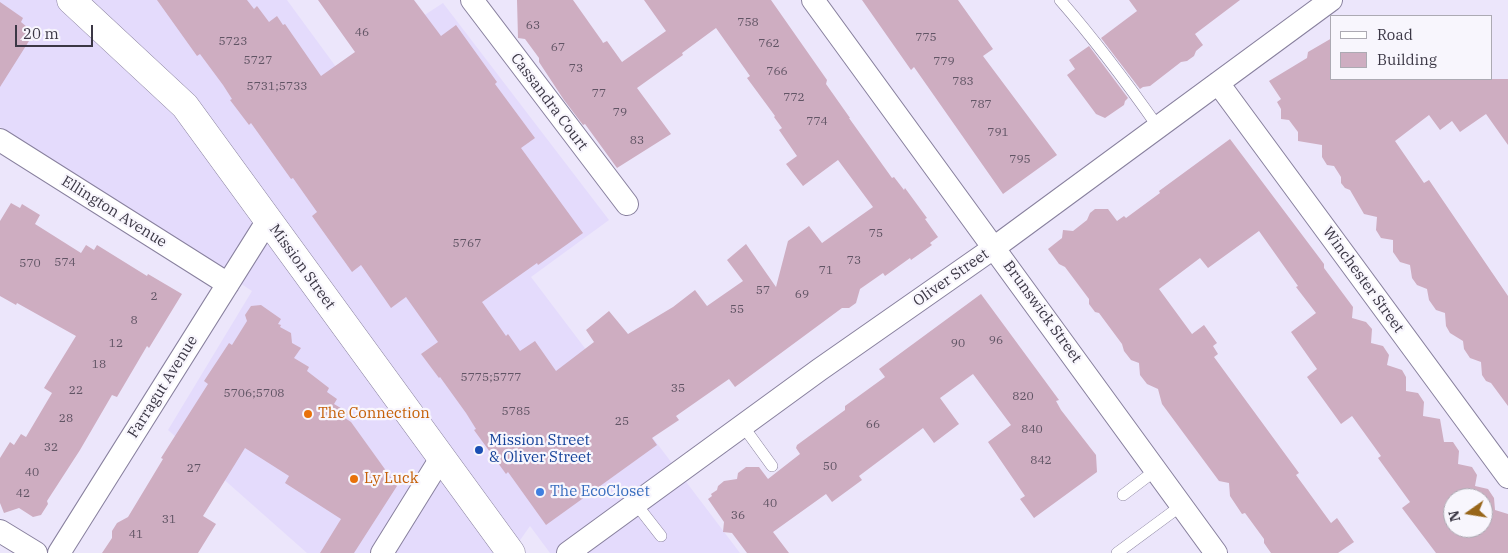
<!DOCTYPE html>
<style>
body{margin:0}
#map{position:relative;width:1508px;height:553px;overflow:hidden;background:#ece6fb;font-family:"IBM Plex Serif",serif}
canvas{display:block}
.legend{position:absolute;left:1330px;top:15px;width:162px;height:65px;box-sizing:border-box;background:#f8f6fd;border:1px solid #acaab3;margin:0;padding:6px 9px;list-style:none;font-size:15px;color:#3b3745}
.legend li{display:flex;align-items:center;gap:10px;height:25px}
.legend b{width:25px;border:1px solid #acaab3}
.north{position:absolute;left:1443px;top:488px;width:50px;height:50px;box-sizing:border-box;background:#f8f6fd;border:1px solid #acaab3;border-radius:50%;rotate:257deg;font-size:14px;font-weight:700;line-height:20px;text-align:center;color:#3b3745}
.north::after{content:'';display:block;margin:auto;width:18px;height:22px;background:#98661a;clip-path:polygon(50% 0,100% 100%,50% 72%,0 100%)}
.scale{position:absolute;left:15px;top:25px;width:78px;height:22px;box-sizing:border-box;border:2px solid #3b3745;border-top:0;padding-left:6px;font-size:15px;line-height:18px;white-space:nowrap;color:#3b3745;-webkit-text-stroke:4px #f8f6fd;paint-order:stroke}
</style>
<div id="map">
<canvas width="1508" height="553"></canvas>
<ul class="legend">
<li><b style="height:6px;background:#fff"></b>Road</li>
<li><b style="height:14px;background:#ceadc1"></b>Building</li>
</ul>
<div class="north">N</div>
<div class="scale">20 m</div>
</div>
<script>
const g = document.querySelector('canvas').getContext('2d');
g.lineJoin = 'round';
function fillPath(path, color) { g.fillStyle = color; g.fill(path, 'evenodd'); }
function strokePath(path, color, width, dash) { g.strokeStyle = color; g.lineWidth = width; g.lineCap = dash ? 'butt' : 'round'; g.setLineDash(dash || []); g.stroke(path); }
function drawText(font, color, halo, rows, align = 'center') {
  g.font = font + ' "IBM Plex Serif",serif'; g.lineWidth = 4.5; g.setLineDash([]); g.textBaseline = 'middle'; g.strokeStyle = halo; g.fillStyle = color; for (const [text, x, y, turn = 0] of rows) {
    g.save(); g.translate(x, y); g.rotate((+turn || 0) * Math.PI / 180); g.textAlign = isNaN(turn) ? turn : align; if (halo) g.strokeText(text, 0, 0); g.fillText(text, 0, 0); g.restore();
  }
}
const built = new Path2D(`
 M0,0h287l52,71 104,-68 166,217 -78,57 209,276h-190l-20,-27 -19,27h-204l-139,-123 84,-139 -252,-164z`);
const building = new Path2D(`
 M157,0h90l7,9 3,-3 12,16 8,-6 6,9 2,-1 36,52 34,-24 -37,-52h96l27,36 15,-11 41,57 -2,2 40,54 -14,10 62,85 -45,32 -1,-2 -55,39 24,34 2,-2 12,17 15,-10 21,30 38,-29 -8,-12 23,-19 19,23 45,-27 22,-17 12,16 36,-25 -16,-21 19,-16 30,43 12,-46 21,-15 13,17 51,-36 -35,-47 -35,26 -17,-22 11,-8 -18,-26 3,-2 -8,-11 1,-1 -28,-38 3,-2 -34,-48 -34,25 1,2 -46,33 34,46 -54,34 -32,-44 -2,1 -19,-25 -25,-38v-4l-14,-19 -7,-1 -1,-38h56l29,41 1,2 4,-2 15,21 44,-31 -22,-31h127l56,80 -1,4 24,34h-1l43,60 2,-1 10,13 1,-2 22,30 -2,1 13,18 -8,6 2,2 -21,15 -1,-2 -25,18 -2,-3 -23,16 -4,14 -7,5h-7l-107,79 -6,-8 -53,37 3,4 -27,18 5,7 -111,80 -38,-53 -2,2 -32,-44 2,-1 -10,-16 -26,-36 -1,1 -18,-24 17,-12 -32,-45 -15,11 -30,-43 -9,7 -40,-56 5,-4 -24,-34 -2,1 -40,-56 -2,2 -19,-25 2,-1 -9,-14 -23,-31 -3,2z
 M862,0h96l35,49 -10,7 74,99 -54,39 -89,-127 -3,3z
 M1129,0h111l-45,34 8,11 -7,6 -2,5 -7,5 -6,1 -31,24 -7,1 -3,2 -39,-51 36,-27z
 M0,2l23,16 -2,4 13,11 -34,54z
 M1332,38v41h176v66l-22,-31 -26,18 -8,-11 -12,9 -11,-15 -34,26 29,42 5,-3 79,116v110l-17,-23 -5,-2 -4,-6 -1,-13 -11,-4 -6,-9 -1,-8 -13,-8 -4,-7 -1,-13 -9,-3 -7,-10 -2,-11 -10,-4 -5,-7 -2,-13 -10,-3 -7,-10v-12l-12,-2 -5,-8 1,-13 -13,-3 -14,-24 -5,-2 -4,-5v-6l-7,-11 -7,-1 -5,-8v-12l-24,-4v-9l-9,-12 -8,-1v-10l-4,-7 4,-3 -12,-18 38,-23 1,-6z
 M1089,46l39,52 -3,3 -1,4 -19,13 -9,-4 -29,-39 8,-6 -6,-9z
 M1230,139l94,125v4l29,39 -1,11 14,4 6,7 -1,14 12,3 6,9 -2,10 15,5 4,7v14l12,2 6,9 -1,14 17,3 4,23h9l6,9 -1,13 14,3 5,8 -2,11 13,3 6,9 1,12 13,4v39h-72l-34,-45 8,-6 -32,-44 3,-2 -29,-40 -11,8 -34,-47 10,-8 -26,-37 25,-19 -20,-26 2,-1 -39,-55 -51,37 -8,-10 -41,31 33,45 12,-9 13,18 -4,3 5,8 -4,3 85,116 -3,2 35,48 6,-5 17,24 -16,11h-67l-7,-10v-4l-19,-26 -3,1 -12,-18 -1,-13 -10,-2 -57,-77 -4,-15 -11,-5 -7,-9 -1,-12 -8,-3 -7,-9 -2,-7 -23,-31 -4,-1 -6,-8v-5l-24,-32 -6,-3 -11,-15 14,-11 1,-8 10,1 14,-11 3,-7 5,-4h13l9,12 7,-5 2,2 34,-25 -1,-2zM1453,498h30v30h-30z
 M11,203l9,5 2,-4 18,11 -5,9 46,29 5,-8 8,5 3,-5 50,31 1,-2 34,20 -33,54 -2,-2 -30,51 -5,-2 -32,55 -33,51 1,3 -7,11 -8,2 -14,-9 -15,5 -4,-10v-45l10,-16 4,3 7,-11 5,3 26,-44 -8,-5 32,-52 -59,-33 -1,2 -16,-9v-75z
 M981,294l78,106 -3,1 5,9 35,45 1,17 -63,46 -14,-19 5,-3 -37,-54 23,-17 -38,-51 -33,24 19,26 -25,19 -11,-15 -64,48 3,4 -30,22 -6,-8 -53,38 16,21h-42l-15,-20 -9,-1 1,-10 -16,-23 4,-3 -1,-2 6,-4 1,-4 6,-5 13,-2 1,-6 8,-6h13l9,12 32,-25 -4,-6 1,-3 48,-35v-4l40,-29 -6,-8z
 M261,305l20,14 -3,5 3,1 -1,2 11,6 1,10 9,5 -7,10 15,9 -2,4 22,17 -2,4 10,7 -3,5 15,9 -4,5 6,4 46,64 -43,67h-34l21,-34 -56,-36 4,-7 -44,-28 -42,68 13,8 -18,29h-96l10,-15v-7l5,-8 11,-6 35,-58 -2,-1 47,-74 -4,-3 25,-38 3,2 15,-24 -2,-6 6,-9z`);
const lane = new Path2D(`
 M1060,0c35,40 67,83 98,127
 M743,426l29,40
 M1123,495l33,-25
 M636,504l25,32
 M1117,553l65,-48`);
const street = new Path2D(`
 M472,0l155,204
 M813,0l403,553
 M1218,83l290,394
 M0,140l228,144
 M0,531l36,22
 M59,553l209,-333
 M382,553l59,-95
 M568,553l251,-183 176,-123 336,-247`);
const secondary = new Path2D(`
 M71,0l114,106 326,447`);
const markers = [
 [308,414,5,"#e8710a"],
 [479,450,5,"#1a4fb4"],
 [354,479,5,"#e8710a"],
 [540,492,5,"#3f7fe0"]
];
const numberNames = [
 ["758",748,23],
 ["63",533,26],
 ["46",362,33],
 ["775",926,38],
 ["5723",233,42],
 ["762",769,44],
 ["67",558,48],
 ["5727",258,61],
 ["779",944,62],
 ["73",576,69],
 ["766",777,72],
 ["783",963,82],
 ["5731;5733",277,87],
 ["77",599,94],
 ["772",794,98],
 ["787",981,105],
 ["79",620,113],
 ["774",817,122],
 ["791",998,133],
 ["83",637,141],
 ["795",1020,160],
 ["75",876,234],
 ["5767",467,244],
 ["73",854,261],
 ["574",65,263],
 ["570",30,264],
 ["71",826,271],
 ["57",763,291],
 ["69",802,295],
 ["2",154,297],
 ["55",737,310],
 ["8",134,321],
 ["96",996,341],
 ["12",116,344],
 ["90",958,344],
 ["18",99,365],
 ["5775;5777",491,378],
 ["35",678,389],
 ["22",76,391],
 ["5706;5708",254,394],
 ["820",1023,397],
 ["5785",516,412],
 ["28",66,419],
 ["25",622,422],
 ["66",873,425],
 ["840",1032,430],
 ["32",51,448],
 ["842",1041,461],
 ["50",830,467],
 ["27",194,469],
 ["40",32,473],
 ["42",23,494],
 ["40",770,504],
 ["36",738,516],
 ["31",169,520],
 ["41",136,535]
];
const streetNames = [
 ["Cassandra Court",549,102,53],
 ["Ellington Avenue",114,212,32],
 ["Mission Street",302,267,54],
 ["Oliver Street",951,278,-35],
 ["Winchester Street",1363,280,54],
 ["Brunswick Street",1042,312,54],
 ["Farragut Avenue",163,387,-58]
];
const foodNames = [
 ["The Connection",318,414],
 ["Ly Luck",364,479]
];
const transitNames = [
 ["Mission Street",489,441],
 ["& Oliver Street",489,458]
];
const shopNames = [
 ["The EcoCloset",550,492]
];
fillPath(built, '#e4dbfc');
fillPath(building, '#ceadc1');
strokePath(lane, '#88809e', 12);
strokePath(street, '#88809e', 24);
strokePath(secondary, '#88809e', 29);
strokePath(lane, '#fff', 11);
strokePath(street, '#fff', 22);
strokePath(secondary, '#fff', 28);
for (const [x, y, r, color] of markers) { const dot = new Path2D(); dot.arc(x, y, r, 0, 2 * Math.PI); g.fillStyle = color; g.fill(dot); strokePath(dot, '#f8f6fd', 2); }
drawText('12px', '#605464', null, numberNames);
drawText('15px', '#3b3745', '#f8f6fd', streetNames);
drawText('15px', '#c56008', '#f8f6fd', foodNames, 'left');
drawText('15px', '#164399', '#f8f6fd', transitNames, 'left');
drawText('15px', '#366cbe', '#f8f6fd', shopNames, 'left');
</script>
